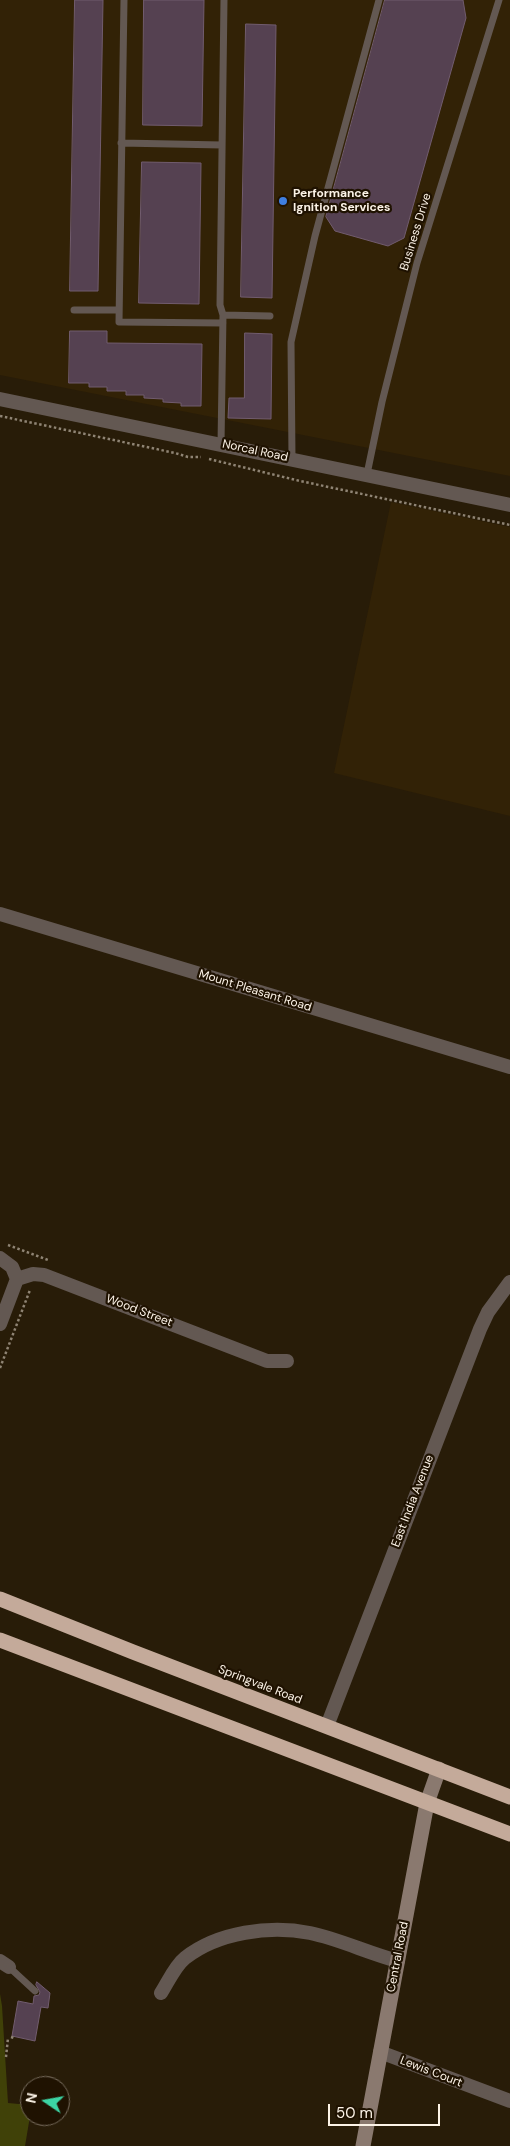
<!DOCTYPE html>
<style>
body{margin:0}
#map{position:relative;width:510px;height:2146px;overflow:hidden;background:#281c08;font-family:"DM Sans",sans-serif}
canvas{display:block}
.north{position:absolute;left:20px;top:2076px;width:50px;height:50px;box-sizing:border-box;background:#1f1201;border:1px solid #776c5d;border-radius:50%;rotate:282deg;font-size:14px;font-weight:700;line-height:20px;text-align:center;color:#fcf3e7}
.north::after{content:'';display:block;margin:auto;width:18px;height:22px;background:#3cd4a4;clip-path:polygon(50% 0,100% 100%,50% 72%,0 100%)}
.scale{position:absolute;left:328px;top:2104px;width:112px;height:22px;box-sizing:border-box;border:2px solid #fcf3e7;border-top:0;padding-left:6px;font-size:15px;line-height:18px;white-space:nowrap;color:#fcf3e7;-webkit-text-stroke:4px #1f1201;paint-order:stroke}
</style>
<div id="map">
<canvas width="510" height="2146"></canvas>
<div class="north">N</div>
<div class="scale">50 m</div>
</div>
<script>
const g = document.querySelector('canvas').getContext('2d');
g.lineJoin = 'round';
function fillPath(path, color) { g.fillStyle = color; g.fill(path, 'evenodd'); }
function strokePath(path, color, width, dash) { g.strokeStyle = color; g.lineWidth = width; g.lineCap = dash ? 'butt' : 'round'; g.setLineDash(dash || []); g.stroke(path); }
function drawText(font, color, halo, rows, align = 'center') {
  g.font = font + ' "DM Sans",sans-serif'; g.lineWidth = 4.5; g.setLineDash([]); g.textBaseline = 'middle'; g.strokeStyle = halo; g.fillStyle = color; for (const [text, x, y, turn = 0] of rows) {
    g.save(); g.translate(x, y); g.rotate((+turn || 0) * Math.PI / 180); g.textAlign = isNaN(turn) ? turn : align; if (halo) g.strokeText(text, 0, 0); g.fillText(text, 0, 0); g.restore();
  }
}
const built = new Path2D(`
 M0,0h510v476l-510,-101z
 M391,502l119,25v289l-176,-43z`);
const green = new Path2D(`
 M0,1994l2,12 6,97 22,2v11l-5,30h-25z`);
const building = new Path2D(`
 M75,0h28l-5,291h-28z
 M144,0h60l-2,126 -59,-1z
 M385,0h78l3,18 -62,220 -16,8 -53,-15 -9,-14z
 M246,24l30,1 -4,273 -31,-1z
 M142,162l59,1 -2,141 -60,-1z
 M70,331h37v12l95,1 -1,62h-20v-3l-18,-1v-3l-19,-1v-3h-18v-4h-19v-4h-18v-4h-20z
 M245,333l27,1 -1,85 -43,-1 1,-20h15z
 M37,1982l13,11 -2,15 -7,-1 -6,34 -23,-5 6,-35 15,3 1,-8 5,-1 1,-3 -4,-7z`);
const path = new Path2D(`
 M0,416l175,37 13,4h13
 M209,459l91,22 210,44
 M8,1245l40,15
 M0,1368l30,-78
 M11,2037l3,1
 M6,2057l2,-19`);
const lane = new Path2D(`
 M124,0l-5,322 104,1
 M121,143l101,2
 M74,310h45
 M223,315l47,1
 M221,444l2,-129 -3,-10 4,-305
 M292,459l-1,-117 24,-106 64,-236
 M367,474l15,-72 35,-139 82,-263
 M9,1967l26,24`);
const street = new Path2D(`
 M0,399l510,106
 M0,914l510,153
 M0,1258l12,9 5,12 16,-5 11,1 223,86h20
 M0,1324l17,-45
 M327,1726l153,-397 8,-17 22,-30
 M0,1961l9,6
 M161,1993c7,-11 14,-27 24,-35 33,-26 85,-33 125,-25 29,6 58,20 88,28
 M380,2052l130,49`);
const secondary = new Path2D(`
 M363,2146l64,-343 12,-34`);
const highway = new Path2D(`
 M0,1599l133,53 377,145
 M0,1640l510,194`);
const markers = [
 [283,201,5,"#3f7fe0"]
];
const poiNames = [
 ["Performance",293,194],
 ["Ignition Services",293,208]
];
const streetNames = [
 ["Business Drive",416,232,-73],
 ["Norcal Road",255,451,12],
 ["Mount Pleasant Road",255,991,17],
 ["Wood Street",139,1311,21],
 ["East India Avenue",413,1501,-69],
 ["Springvale Road",260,1685,21],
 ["Central Road",398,1957,-79],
 ["Lewis Court",431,2072,21]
];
fillPath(built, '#322206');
fillPath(green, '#404108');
fillPath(building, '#554151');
strokePath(building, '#715c6e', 1);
strokePath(path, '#8f8474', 2.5, [2.5, 2.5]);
strokePath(lane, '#635852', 7);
strokePath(street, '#635852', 14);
strokePath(secondary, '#8a796f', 15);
strokePath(highway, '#c4aa9a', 15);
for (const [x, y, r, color] of markers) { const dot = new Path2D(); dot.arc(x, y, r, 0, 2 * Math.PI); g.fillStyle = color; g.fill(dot); strokePath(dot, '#1f1201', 2); }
drawText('bold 12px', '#fcf3e7', '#1f1201', poiNames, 'left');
drawText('12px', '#fcf3e7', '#1f1201', streetNames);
</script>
